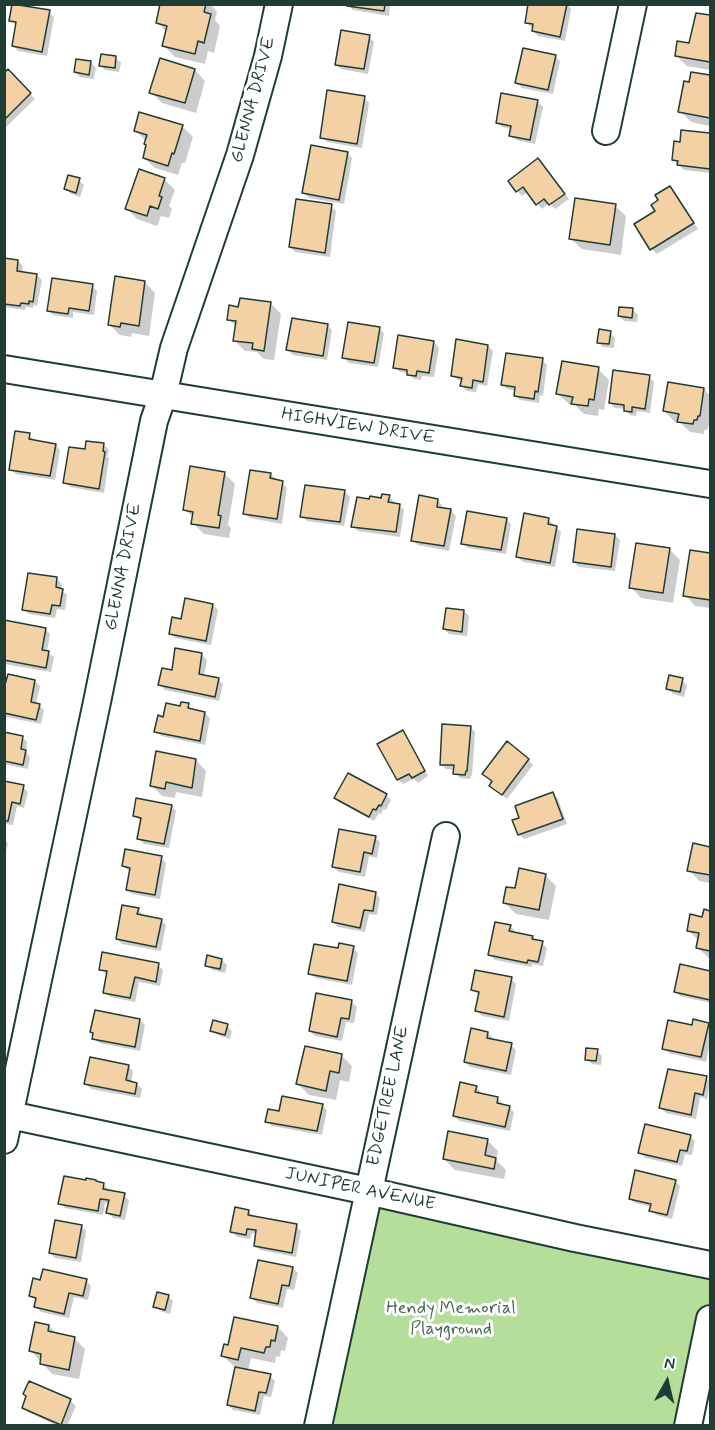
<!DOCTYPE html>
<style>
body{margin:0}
#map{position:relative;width:715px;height:1430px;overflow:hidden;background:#fff;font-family:Mynerve,sans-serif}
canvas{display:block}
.frame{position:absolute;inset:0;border:6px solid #1f3d34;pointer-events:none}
.north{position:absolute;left:637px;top:1352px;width:60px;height:60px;-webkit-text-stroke:4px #fff;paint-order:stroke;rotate:8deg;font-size:16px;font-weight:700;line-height:24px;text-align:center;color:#1f3d34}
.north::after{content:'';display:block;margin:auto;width:21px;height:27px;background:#1f3d34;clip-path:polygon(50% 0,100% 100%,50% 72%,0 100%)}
</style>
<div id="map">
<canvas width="715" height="1430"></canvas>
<div class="frame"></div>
<div class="north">N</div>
</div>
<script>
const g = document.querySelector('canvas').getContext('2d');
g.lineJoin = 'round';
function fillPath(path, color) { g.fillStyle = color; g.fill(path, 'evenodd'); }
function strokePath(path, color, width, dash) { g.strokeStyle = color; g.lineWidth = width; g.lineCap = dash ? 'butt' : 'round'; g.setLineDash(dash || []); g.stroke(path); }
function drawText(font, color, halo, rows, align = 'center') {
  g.font = font + ' Mynerve,sans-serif'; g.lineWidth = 6; g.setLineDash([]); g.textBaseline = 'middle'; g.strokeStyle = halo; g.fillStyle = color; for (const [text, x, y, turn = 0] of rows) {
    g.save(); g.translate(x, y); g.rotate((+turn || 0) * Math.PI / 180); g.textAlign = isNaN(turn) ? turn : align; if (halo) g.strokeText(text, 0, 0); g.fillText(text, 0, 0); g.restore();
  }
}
const green = new Path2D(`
 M368,1191l342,74v54l-22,106 -370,1z`);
const shadow = new Path2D(`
 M174,4h36l7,8 -2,8 5,6 -6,27 -6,-2 -3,13 -30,-7 -11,-11 3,-13 -9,-10z
 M348,4h42l-1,12 -36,-6z
 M530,4h37l4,5 -6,32 -27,-5 -5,-5 1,-3 -3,-1 -5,-5z
 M49,12l5,5 -7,39 -29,-5 -5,-5 3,-21 -5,-5z
 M697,15l13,2v53l-23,-4 -10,-10 13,-11z
 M369,37l5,5 -6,32 -27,-5 -5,-5z
 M555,56l5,5 -7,33 -31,-6 -5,-5z
 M116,58l5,5 -2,9 -14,-2 -5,-5z
 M77,60l14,3 5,5 -2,11 -14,-2 -5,-5z
 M195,70l10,11 -9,32 -34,-10 -11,-11z
 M8,71l27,28 -31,30v-54z
 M692,73l18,4v49l-19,-4 -11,-11z
 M364,98l5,5 -7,45 -35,-6 -5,-5z
 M537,102l6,5 -8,37 -19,-4 -5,-5 1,-6 -10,-2 -5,-5z
 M182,126l11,11 -8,26h-3l-4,12 -23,-7 -11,-10 3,-16 -12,-12z
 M683,132l27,3v38l-26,-3 -11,-11 8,-15z
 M347,153l5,5 -8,46 -35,-6 -5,-5z
 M543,165l26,34 -14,10 -6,-6 -7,6 -14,-18 -6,5 -5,-5z
 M164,179l11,11 -6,16 3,3 -3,9 -8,-2 -4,10 -20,-7 -10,-10z
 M79,180l5,5 -4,12 -9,-3 -5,-5z
 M670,188l5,5 23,36 -41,25 -5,-5 -16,-25 21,-13 4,-11z
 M331,206l5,5 -6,46 -35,-5 -5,-5z
 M615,206l11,10 -5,39 -39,-6 -11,-10z
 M4,259l14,2 5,5 -1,7 15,2 5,5 -5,26 -3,-1 -1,3 -7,-1 -1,3 -21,-3z
 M145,282l10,11 -6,43 -17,-3 -1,4 -11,-2 -11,-11z
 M92,286l5,5 -3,24 -21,-3v6l-20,-3 -5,-5z
 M270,303l11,11 -7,46 -10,-1 -7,-7 -12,-1 -11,-11 2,-13 -7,-8 11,-11z
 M633,310l5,5 -1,7 -13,-1 -5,-5z
 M327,325l5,5 -5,30 -34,-5 -5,-5z
 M379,328l5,5 -6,34 -29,-4 -5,-5z
 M610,333l5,5 -1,10 -11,-1 -5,-5z
 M434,342l5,6 -5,29 -12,-1 -1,4 -7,-1 -6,-6 -8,-1 -5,-5z
 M488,346l5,5 -6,35 -9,-2 -2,8 -9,-1 -5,-5 1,-5 -5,-1 -6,-5z
 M542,360l5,5 -4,31 -3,-1 -1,8 -19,-3 -5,-5 1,-4 -9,-2 -5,-5z
 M598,369l11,11 -5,30 -5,-1 -1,7 -14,-2 -9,-9 -6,-1 -11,-10z
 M649,377l5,5 -4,31 -13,-2 -1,5 -6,-1 -5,-6 -10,-1 -5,-5z
 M704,389l6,7v26l-3,8h-3v4l-14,-2 -9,-9 -6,-1 -11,-11z
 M29,435l5,5v2l21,3 5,5 -5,30 -39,-6 -5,-5z
 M104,445l5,5 -2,7 2,1 -5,35 -34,-6 -5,-5 21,-31z
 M224,473l11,11 -7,41 3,3 -2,10 -25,-4 -11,-11 1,-5 -9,-8z
 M270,474l17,13 -5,37 -32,-6 -5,-5z
 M345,492l5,5 -6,29 -37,-5 -5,-5z
 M389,497l5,5v3h5l5,5 -4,27 -42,-6 -5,-5 29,-26z
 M437,500l5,5v4l9,2 5,5 -7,35 -31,-6 -5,-5z
 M506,519l5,5 -5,30 -38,-6 -5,-5z
 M548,519l5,5v3h3l5,5 -6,35 -32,-5 -5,-5z
 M615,535l5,5 -5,31 -36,-4 -5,-5z
 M669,549l11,11 -7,43 -32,-5 -10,-11z
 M691,552l19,3v53l-15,-2 -10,-11z
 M57,579l5,5 -1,6 6,5 -2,15 -8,-1 -2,9 -26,-4 -5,-5z
 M213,605l5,5 -7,35 -36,-7 -5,-5 13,-12z
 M464,611l5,5 -2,20 -18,-2 -5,-5z
 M4,621l41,8 5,5 -3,18 7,5 -3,15 -47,-8z
 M202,655l5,5 -3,16 14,3 5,5 -4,17 -54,-11 -5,-5 13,-13z
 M682,680l5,5 -3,12 -11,-3 -5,-5z
 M35,681l5,5 -4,18 3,1 5,5 -3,14 -35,-7 -2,-2v-19z
 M188,705l5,5 12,3 5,5 -5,27 -44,-9 -5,-5 8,-13z
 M470,727l5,5 -3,44 -1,-1 -1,4 -10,-1 -5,-5v-3l-9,-1 -5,-5z
 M402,732l5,5 21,39 -10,7 -4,-4 -11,5 -5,-5z
 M4,734l18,3 5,5 -1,10 4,5 -2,12 -24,-5z
 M196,760l10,11 -4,26 -26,-5 -1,6 -13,-2 -10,-11z
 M528,760l5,5 -26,34 -11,-9 -2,-8z
 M4,783l19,4 5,5 -4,16 -7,-2 -4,19 -9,-1z
 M553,794l5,5 9,25 -43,15 -5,-5z
 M386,795l5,5 -5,10 -2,-1 -3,5 -2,-1 -5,8 -33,-18 -5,-5z
 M171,806l5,5 -7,37 -25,-4 -5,-5 3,-18 -3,-1 -5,-5z
 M375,837l5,5 -3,16 -8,-2 -4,21 -26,-5 -6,-5z
 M4,840l4,3 -4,18z
 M694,845l16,3v35l-11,-2 -10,-11z
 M161,858l5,5 -6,36 -28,-5 -5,-5 4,-17 -2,-1 -6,-5z
 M545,875l11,11 -7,34 -33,-6 -11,-11 11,-13z
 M375,893l5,5 -3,17 -8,-1 -4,18 -27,-5 -5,-5z
 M138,910l5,5 -1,1 19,4 5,5 -5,26 -39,-7 -5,-5z
 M705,911l5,1v47l-12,-11 1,-7 -10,-10 15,-13z
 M510,926l5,5v3l17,3 4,4 6,2 5,5 -4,18 -11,-2v3l-37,-7 -5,-5z
 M353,948l5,5 -6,32 -37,-7 -5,-5 30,-23z
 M222,960l5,5 -2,8 -13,-3 -5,-5z
 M158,965l5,5 -3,16 -21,-4 -4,20 -25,-5 -5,-5 3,-17 -2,-1 -5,-5z
 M681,966l29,6v31l-30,-7 -5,-5z
 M511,979l5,5 -7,37 -27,-5 -5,-5 3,-16 -7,-5z
 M352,1002l5,5 -3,16 -8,-1 -4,19 -27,-5 -5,-5z
 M140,1020l5,5 -5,26 -41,-8 -5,-5 1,-3 -3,-3z
 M694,1021l15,3 1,2v17l-4,19 -37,-9 -5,-5 29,-21z
 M227,1026l5,5 -2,8 -13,-4 -5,-5z
 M488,1033l5,5 -1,3 19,4 5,5 -5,25 -41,-8 -5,-5z
 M597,1051l5,5 -1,9 -9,-1 -5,-5z
 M342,1056l10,10 -3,16 -9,-2 -4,20 -27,-5 -11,-11z
 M128,1066l5,5 -2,12 6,1 5,5 -2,9 -49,-9 -5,-5z
 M706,1077l4,5 -3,17 -7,-2 -4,22 -30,-6 -5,-5z
 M476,1087l5,5 -1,2 17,4 5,5v3l7,1 5,5 -4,19 -51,-10 -5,-5z
 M322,1105l5,5 -5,25 -50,-9 -5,-5 14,-8z
 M690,1136l5,5 -3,14 -7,-1 -3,12 -37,-8 -5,-5z
 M487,1140l11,11 -2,9 10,10 -2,9 -49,-9 -11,-11z
 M675,1181l5,5 -8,33 -16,-4 -5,-5 1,-3 -17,-4 -5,-5z
 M103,1184l5,5v3l16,3 5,5 -4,20 -12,-2 -5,-5 2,-9 -5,-1 -2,12 -38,-7 -5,-5z
 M248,1211l5,5 43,10 5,5 -5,26 -36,-7 -5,-5 2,-11 -5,-1 -2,6 -13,-2 -5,-5z
 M81,1226l5,5 -5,31 -26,-4 -5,-5z
 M293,1268l5,5 -4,17 -7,-1 -4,19 -26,-5 -5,-5z
 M86,1281l5,5 -3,14 -14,-3 -5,21 -28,-6 -5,-5 1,-6 -7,-6z
 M168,1296l5,5 -3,13 -10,-3 -5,-5z
 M49,1326l8,8 17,4 11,11 -6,30 -27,-5 -21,-23z
 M278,1327l10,11 -3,13 -4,-1 -1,7 -4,-1 -1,7 -24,-5 -3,13 22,5 5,5 -4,16 -7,-1 -4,19 -27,-5 -5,-5 8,-38 -2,-1 -11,-10 6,-9z
 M29,1383l42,18 5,5 -9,20h-10l-29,-14 -5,-5z`);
const building = new Path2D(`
 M12,4l38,6 -8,42 -30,-6 4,-24 -7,-1z
 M160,4h46l-2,8 7,2 -7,29 -6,-2 -3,13 -33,-8 5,-20 -11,-3z
 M347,4h38l-1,7 -37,-5z
 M528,4h39l-7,33 -28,-6 1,-7 -8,-1z
 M696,13l14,2v47l-35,-6 2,-15 12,2z
 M341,30l29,5 -6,34 -29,-4z
 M523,48l33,7 -8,35 -33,-7z
 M101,54l15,2 -1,12 -16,-2z
 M160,58l35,11 -10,34 -36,-10z
 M76,59l15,2 -2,14 -15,-3z
 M8,69l23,24 -27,27v-47z
 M691,72l19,3v43l-32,-6 6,-31 5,1z
 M327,90l38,6 -8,48 -37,-6z
 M501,93l37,7 -8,40 -21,-4 2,-10 -15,-3z
 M139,112l44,13 -9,29 -2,-1 -4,13 -25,-8 3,-13 -2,-1 3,-9 -13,-4z
 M681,130l29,3v36l-33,-4 1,-4 -6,-1 2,-19 6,1z
 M311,145l37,7 -9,48 -37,-7z
 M538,158l27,36 -16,11 -5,-6 -8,6 -13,-18 -7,5 -8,-11z
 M139,169l26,9 -6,18 3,1 -4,12 -8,-3 -3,10 -22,-7z
 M68,175l12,3 -4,15 -12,-4z
 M670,186l24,37 -44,27 -16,-26 21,-13 -4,-6 7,-5 -3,-5z
 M575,198l41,6 -6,41 -41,-6z
 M296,199l36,5 -7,49 -36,-6z
 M4,258l14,2 -1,11 20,3 -4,28 -4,-1v3l-8,-1 -1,3 -16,-2z
 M115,276l30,5 -6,45 -18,-3 -1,4 -12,-2z
 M52,278l41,6 -4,27 -20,-3 -1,6 -21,-3z
 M240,298l31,4 -7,49 -12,-2 1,-6 -20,-2 3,-20 -9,-1 2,-15 9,2z
 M619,307l14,1 -1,10 -14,-2z
 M292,318l36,6 -5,32 -37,-6z
 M348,322l32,5 -6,36 -32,-5z
 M599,329l12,2 -2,13 -12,-1z
 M398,335l36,6 -5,32 -12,-2 -1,5 -9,-1v-5l-14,-2z
 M456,339l32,6 -5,37 -10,-2 -1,8 -12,-2 2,-8 -11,-2z
 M506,353l37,5 -5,34 -3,-1 -1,8 -20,-3 1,-9 -14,-2z
 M562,361l37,6 -5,33 -5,-1 -1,7 -17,-2 2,-7 -17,-3z
 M613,370l37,5 -5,34 -13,-2v5l-8,-1v-6l-15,-2z
 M668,382l36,6 -4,28h-2l-1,4h-3l-1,4 -16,-2 2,-8 -16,-3z
 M15,431l15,2 -1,6 27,5 -6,32 -41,-6z
 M86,441l18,2 -1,8 2,1 -6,37 -36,-6 6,-36 16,2z
 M190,466l35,6 -7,43 3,1 -2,12 -28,-4 2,-12 -10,-2z
 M250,470l21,3 -1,5 13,3 -6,38 -34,-5z
 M305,485l40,5 -5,32 -40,-5z
 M382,494l8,1 -2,7 12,2 -4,28 -45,-5 6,-30 12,2 1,-3 11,2z
 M419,495l19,4 -1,8 14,2 -7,37 -33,-5z
 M467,511l40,7 -6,32 -40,-6z
 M524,513l25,5 -1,6 9,2 -7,37 -34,-6z
 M577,529l38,5 -4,33 -38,-5z
 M636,543l34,5 -7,45 -34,-5z
 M690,550l20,3v47l-27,-4z
 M28,573l29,4 -1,10 7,2 -3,17 -8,-1 -2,9 -28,-4z
 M185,598l28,6 -7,37 -37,-7 3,-17 9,2z
 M446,608l18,2 -2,22 -19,-3z
 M4,620l42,8 -4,22 7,1 -3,17 -42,-8z
 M175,648l27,5 -3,21 20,4 -4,19 -57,-12 4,-17 10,2z
 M8,674l27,6 -4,22 9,2 -4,16 -32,-7v-25z
 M669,675l14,3 -3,14 -14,-3z
 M181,702l8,1 -1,5 17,4 -5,29 -46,-9 4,-17 5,2 3,-14 14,3z
 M442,724l29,2 -4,45h-1l-1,4 -12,-1 1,-9h-14z
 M403,730l22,41 -13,7 -3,-4 -12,6 -20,-36z
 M4,732l19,4 -2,13 5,1 -3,15 -19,-4z
 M507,741l22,18 -27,36 -13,-9 3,-5 -10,-7z
 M156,751l40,8 -4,29 -26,-6 -1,7 -15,-3z
 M348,773l39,21 -6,12 -2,-1 -3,5 -3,-1 -4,8 -35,-19z
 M4,781l20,4 -4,19 -8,-2 -4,19h-4z
 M553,792l10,27 -45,16 -6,-15 7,-2 -4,-12z
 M136,798l36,7 -8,39 -27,-5 4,-21 -8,-2z
 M339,829l37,7 -4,18 -8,-2 -4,20 -28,-5z
 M693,843l17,4v28l-23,-4z
 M125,849l37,7 -7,39 -29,-5 4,-22 -8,-2z
 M519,868l27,6 -7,36 -36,-7 3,-16 9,1z
 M339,884l37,8 -3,19 -9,-1 -4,18 -28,-6z
 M122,905l17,3 -2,6 25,5 -6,28 -40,-8z
 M704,909l6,2v40l-14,-3 3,-15 -12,-2 3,-17 12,3z
 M495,922l16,3 -2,6 24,5 -1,3 11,2 -5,21 -10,-2 -1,3 -39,-8z
 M339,943l15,3 -7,35 -39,-7 6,-30 24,4z
 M102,952l57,11 -3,19 -21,-5 -5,21 -27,-5 4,-22 -8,-1z
 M207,955l15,4 -2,10 -15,-3z
 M680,964l30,7v29l-36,-8z
 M475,970l37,7 -8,40 -29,-6 4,-19 -8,-2z
 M316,993l36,7 -3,19 -8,-1 -4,19 -28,-6z
 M95,1010l45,9 -5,28 -43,-8 1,-6 -3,-1z
 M693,1019l16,4 -8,34 -39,-8 6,-29 24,5z
 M213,1020l15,4 -3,11 -15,-4z
 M471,1028l17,4 -1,6 25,5 -6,28 -42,-9z
 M305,1046l37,8 -3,19 -9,-2 -4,20 -30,-7z
 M586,1048l12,1 -2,12 -11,-1z
 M90,1057l39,8 -3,15 11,3 -2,11 -51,-10z
 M668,1069l39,7 -4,19 -8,-2 -4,22 -32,-7z
 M460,1082l17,4 -2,6 23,5 -1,6 13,3 -5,21 -52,-11z
 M282,1096l41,8 -6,27 -52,-9 3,-13 11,2z
 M645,1124l46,11 -4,16 -7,-1 -3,12 -39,-9z
 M448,1131l40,8 -3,16 11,3 -2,11 -51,-10z
 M635,1170l41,10 -9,35 -18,-4 2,-7 -22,-5z
 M64,1176l22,4v-2l10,2v1l8,2 -1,6 22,4 -5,23 -14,-3 3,-13 -9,-1 -2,12 -40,-7z
 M235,1207l14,3 -1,5 49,9 -5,29 -38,-7 2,-16 -9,-1 -1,6 -16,-3z
 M55,1220l27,5 -6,33 -27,-5z
 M258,1260l35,7 -4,19 -7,-1 -4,19 -28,-6z
 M43,1269l44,10 -4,17 -14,-3 -5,21 -30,-7 2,-9 -7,-2 4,-18 7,2z
 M157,1292l12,3 -4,15 -12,-3z
 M234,1317l44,9 -3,15 -4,-1 -1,7h-4l-2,6 -23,-5 -3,12 -17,-4 3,-12 4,1z
 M35,1322l14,3 -1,6 27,6 -6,33 -29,-6 1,-10 -12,-3z
 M235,1367l36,7 -5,19 -7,-1 -4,19 -28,-6z
 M29,1381l42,18 -10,26 -39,-17 4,-12 -3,-2z`);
const minor = new Path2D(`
 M606,131l27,-127
 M4,369l706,115
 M10,1115l358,76 207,47 135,27
 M4,1140l93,-438 57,-281 9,-26 11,-47 66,-193 28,-99 11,-52
 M318,1426l128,-590
 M688,1426l22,-107`);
const streetNames = [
 ["GLENNA DRIVE",254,100,-75],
 ["HIGHVIEW DRIVE",358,427,9],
 ["GLENNA DRIVE",124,567,-79],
 ["EDGETREE LANE",389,1096,-78],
 ["JUNIPER AVENUE",360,1190,12]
];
const parkNames = [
 ["Hendy Memorial",451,1309],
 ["Playground",451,1330]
];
fillPath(green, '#b4de9a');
fillPath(shadow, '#0003');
fillPath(building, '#f3d1a4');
strokePath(building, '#1f3d34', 1.5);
strokePath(minor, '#1f3d34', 30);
strokePath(minor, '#fff', 26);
drawText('18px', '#1f3d34', '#fff', streetNames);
drawText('18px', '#44654e', '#fff', parkNames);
</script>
